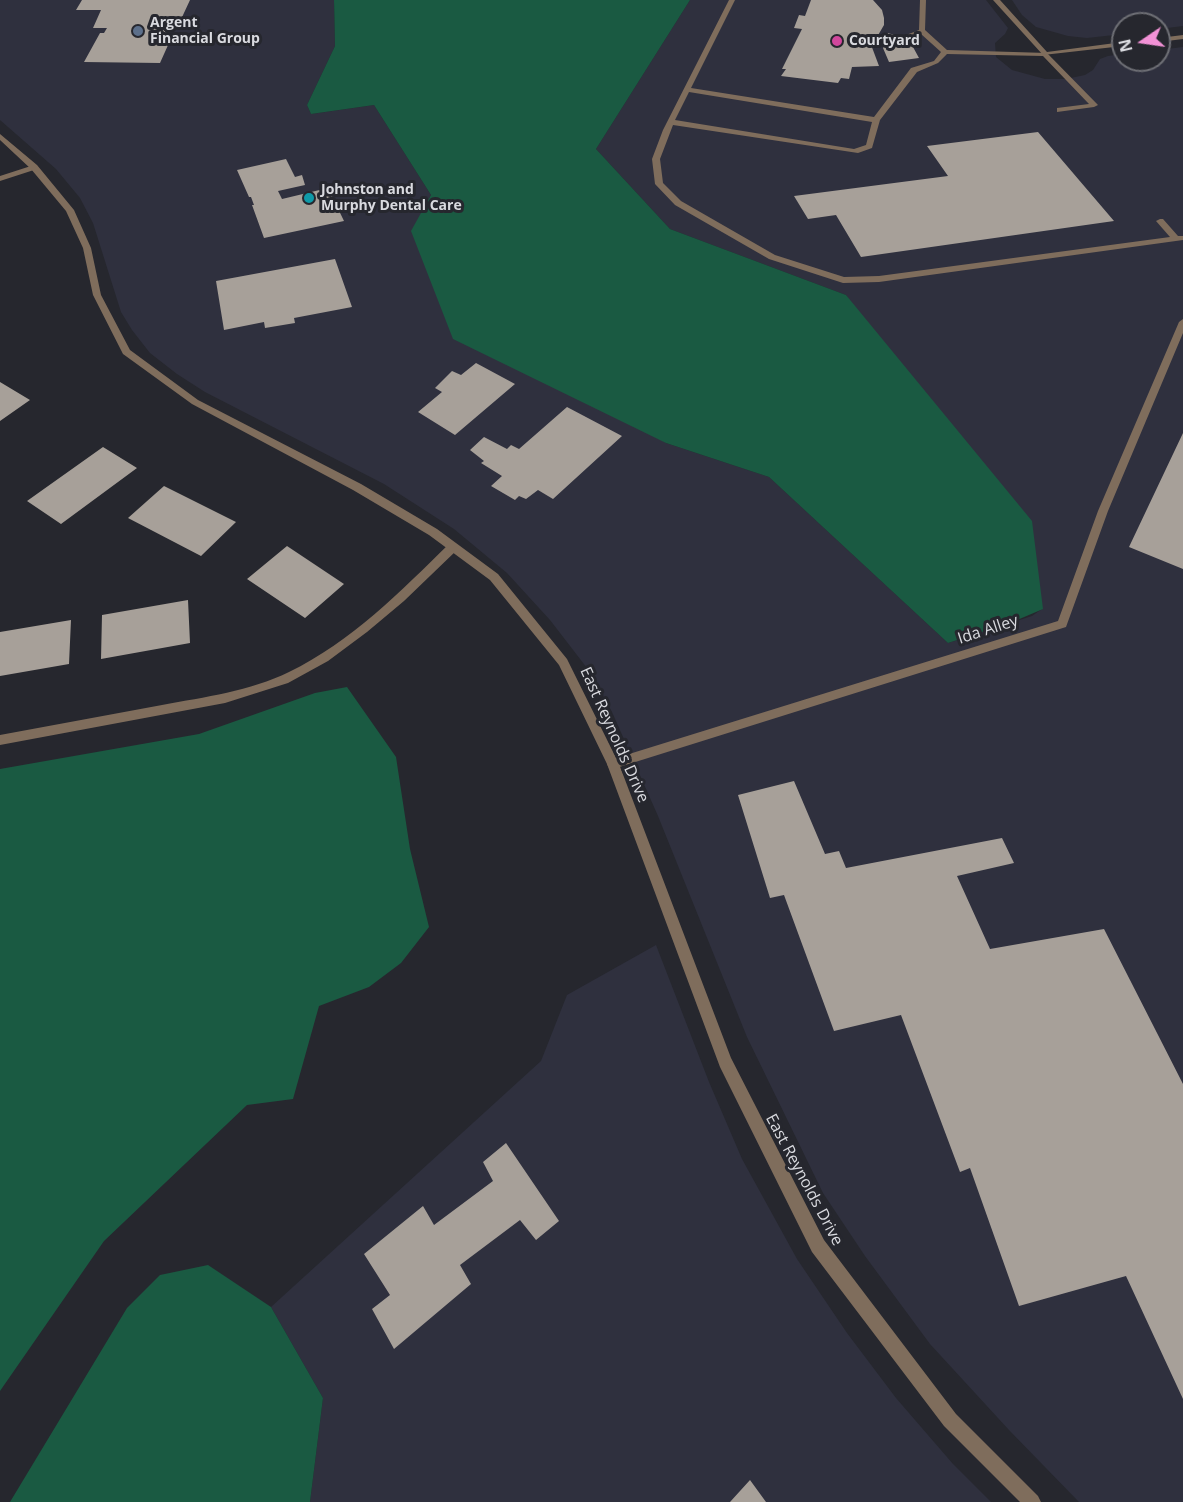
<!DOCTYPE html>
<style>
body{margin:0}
#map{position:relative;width:1183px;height:1502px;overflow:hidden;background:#26272e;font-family:"Open Sans",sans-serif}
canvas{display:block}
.north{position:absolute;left:1111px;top:12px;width:60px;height:60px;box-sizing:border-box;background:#26272e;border:2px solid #6e6f75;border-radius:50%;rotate:257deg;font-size:16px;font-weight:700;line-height:24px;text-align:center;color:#d9dadf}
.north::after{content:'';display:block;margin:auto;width:21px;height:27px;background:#f291d6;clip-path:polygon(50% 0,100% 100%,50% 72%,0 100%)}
</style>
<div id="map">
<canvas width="1183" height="1502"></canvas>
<div class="north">N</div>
</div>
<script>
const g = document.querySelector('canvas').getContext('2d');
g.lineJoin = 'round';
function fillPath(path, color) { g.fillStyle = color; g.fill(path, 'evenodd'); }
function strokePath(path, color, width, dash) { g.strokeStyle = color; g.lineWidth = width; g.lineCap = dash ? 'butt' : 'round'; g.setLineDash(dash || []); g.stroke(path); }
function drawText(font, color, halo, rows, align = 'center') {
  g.font = font + ' "Open Sans",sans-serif'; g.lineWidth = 6; g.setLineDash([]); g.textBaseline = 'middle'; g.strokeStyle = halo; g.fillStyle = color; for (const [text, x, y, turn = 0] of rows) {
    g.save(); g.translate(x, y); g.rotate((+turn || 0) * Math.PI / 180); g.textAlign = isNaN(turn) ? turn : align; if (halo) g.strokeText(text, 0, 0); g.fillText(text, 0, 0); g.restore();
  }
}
const built = new Path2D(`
 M0,0h334l1,46 -28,59 4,9 63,-9 57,90 -19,37 254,211 103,34 179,166 84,-27 10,-7 -196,-314 -176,-66 -74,-80 94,-149h296l22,28 -3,6 -10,9 1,14 16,13 33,9h21l19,-4 8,-5 7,-11 8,-3 15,-2v6h36v-10l24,-3v1455h-104l-70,-72 -79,-86 -65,-88 -42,-63 -76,-156 -89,-221 -46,-104 -25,-44 -37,-48 -43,-47 -53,-44 -70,-45 -179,-92 -28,-18 -27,-21 -18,-23 -11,-18 -28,-89 -13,-25 -24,-29 -56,-49z
 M1012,0h171v26l-24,3v-5h-36v10l-36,4 -19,-2 -32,-9 -14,-12z
 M656,945l53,137 33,77 55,100 50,74 49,65 57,66 38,38h-681l13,-104 -52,-91 270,-246 26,-66z`);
const forest = new Path2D(`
 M334,0h356l-94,149 74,80 176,66 186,226 11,88 -33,14 -62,20 -179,-166 -103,-34 -213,-104 -42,-108 20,-36 -57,-90 -63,9 -4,-9 28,-59z
 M347,687l49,70 14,92 19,78 -28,36 -32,24 -50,19 -26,93 -46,6 -143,136 -104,150v-622l199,-35 116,-41z
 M208,1265l63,42 52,91 -13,104h-300l117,-194 33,-33z`);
const building = new Path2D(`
 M82,0h108l-13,28h-4l-4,6h4l-13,29 -76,-1 16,-29h4l3,-5h-14l8,-18h-25z
 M811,0h62l9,10 2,8v7l-7,12 8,1 2,-5 29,7 -3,3v4l6,11 -30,4 -6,-14 1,-6h-14l9,24 -27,1 -3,12 -8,-1 -3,5 -57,-7 5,-7h-4l20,-40 -8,-1 5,-13 6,1z
 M1038,132l76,89 -253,36 -25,-42 -28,4 -14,-23 154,-20 -21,-30z
 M286,159l9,18 7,-2 3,10 -27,6 4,8 46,-11 16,33 -80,17 -12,-33h2l-3,-8h-2l-12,-27z
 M335,259l17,48 -58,11 1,5 -30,5 -1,-6 -40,8 -8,-49z
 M476,363l39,21 -60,51 -37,-23 24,-20 -7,-4 17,-17 9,4z
 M0,382l30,18 -30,21z
 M567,407l55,29 -69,63 -15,-9 -12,9 -7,-3 -4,4 -24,-14 11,-10 -21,-13 3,-2 -14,-11 14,-13 23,12 4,-4 8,4z
 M1183,433v136l-54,-22z
 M103,447l34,21 -76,56 -34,-23z
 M164,486l72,36 -35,34 -73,-38z
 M287,546l57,38 -39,34 -58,-39z
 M188,600l2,43 -89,16 1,-44z
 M71,620l-2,44 -69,12v-44z
 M794,781l31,73 14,-3 7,17 156,-30 12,25 -57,13 33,73 114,-20 79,155v315l-57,-123 -107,30 -49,-138 -10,4 -59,-157 -67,16 -50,-136 -14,3 -32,-103z
 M506,1143l53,78 -23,19 -16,-20 -60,45 11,19 -77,65 -22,-40 18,-14 -26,-41 59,-48 11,19 59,-44 -10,-19z
 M750,1480l16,22h-36z`);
const service = new Path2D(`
 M729,0h6l-44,88 183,29 37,-49 23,-7 7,-9 -20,-18 -17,5 -3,-2 18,-7 1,-30h6l-1,30 22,20 100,3 51,52 -4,2 -37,5v-4l32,-4 -46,-48 -96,-2 -9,9 -21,9 -37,48 -8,28 -14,5 -185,-28 -13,34 3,24 18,18 94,54 69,22 35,-1 291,-39 -14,-16 4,-2h3l15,17h5v4l-304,42 -36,1 -74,-24 -94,-54 -20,-21 -3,-25 11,-29zM689,92l183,30 -6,23 -12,4 -179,-29z
 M1183,319v14l-75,178 -42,116 -453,142 -4,-1 -2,-4 2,-4 4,-1 445,-138 40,-110 81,-189z
 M453,543l5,4 -1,3 -53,51 -37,31 -39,29 -40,22 -63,20 -225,42v-10c54,-10 108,-20 162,-30 43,-8 88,-14 127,-33 62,-30 112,-81 160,-128z`);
const minor = new Path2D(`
 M993,0h7l47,52 76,-10v4l-80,9z
 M1183,35v4l-24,3v-4z
 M34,165h3v4l-37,12v-5z`);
const tertiary = new Path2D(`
 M0,134l37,31 37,45 17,38 10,47 29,55 68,50 163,84 76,45 61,45 69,85 52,105 112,294 93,182 132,174 82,82 3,6h-21l-76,-76 -132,-174 -92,-185 -113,-303 -48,-99 -69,-85 -61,-45 -76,-45 -161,-86 -69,-50 -30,-59 -10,-47 -17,-37 -35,-42 -31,-29z`);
const markers = [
 [138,31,6,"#5c6f8a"],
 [837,41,6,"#d1479c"],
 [309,198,6,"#0f9aa8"]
];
const farPoinames = [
 ["Argent",150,23],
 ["Financial Group",150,39],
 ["Courtyard",849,41],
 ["Johnston and",321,190],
 ["Murphy Dental Care",321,206]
];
const streetNames = [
 ["Ida Alley",988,630,-18],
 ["East Reynolds Drive",614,735,66],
 ["East Reynolds Drive",804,1180,62]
];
fillPath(built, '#2f303e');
fillPath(forest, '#1a5a42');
fillPath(building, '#a7a099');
fillPath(service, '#7f6d5c');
fillPath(minor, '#7f6d5c');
fillPath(tertiary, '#7f6d5c');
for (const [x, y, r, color] of markers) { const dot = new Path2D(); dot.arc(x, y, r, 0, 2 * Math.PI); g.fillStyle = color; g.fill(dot); strokePath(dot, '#26272e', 2); }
drawText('bold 14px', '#d9dadf', '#26272e', farPoinames, 'left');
drawText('16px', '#d9dadf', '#26272e', streetNames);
</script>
